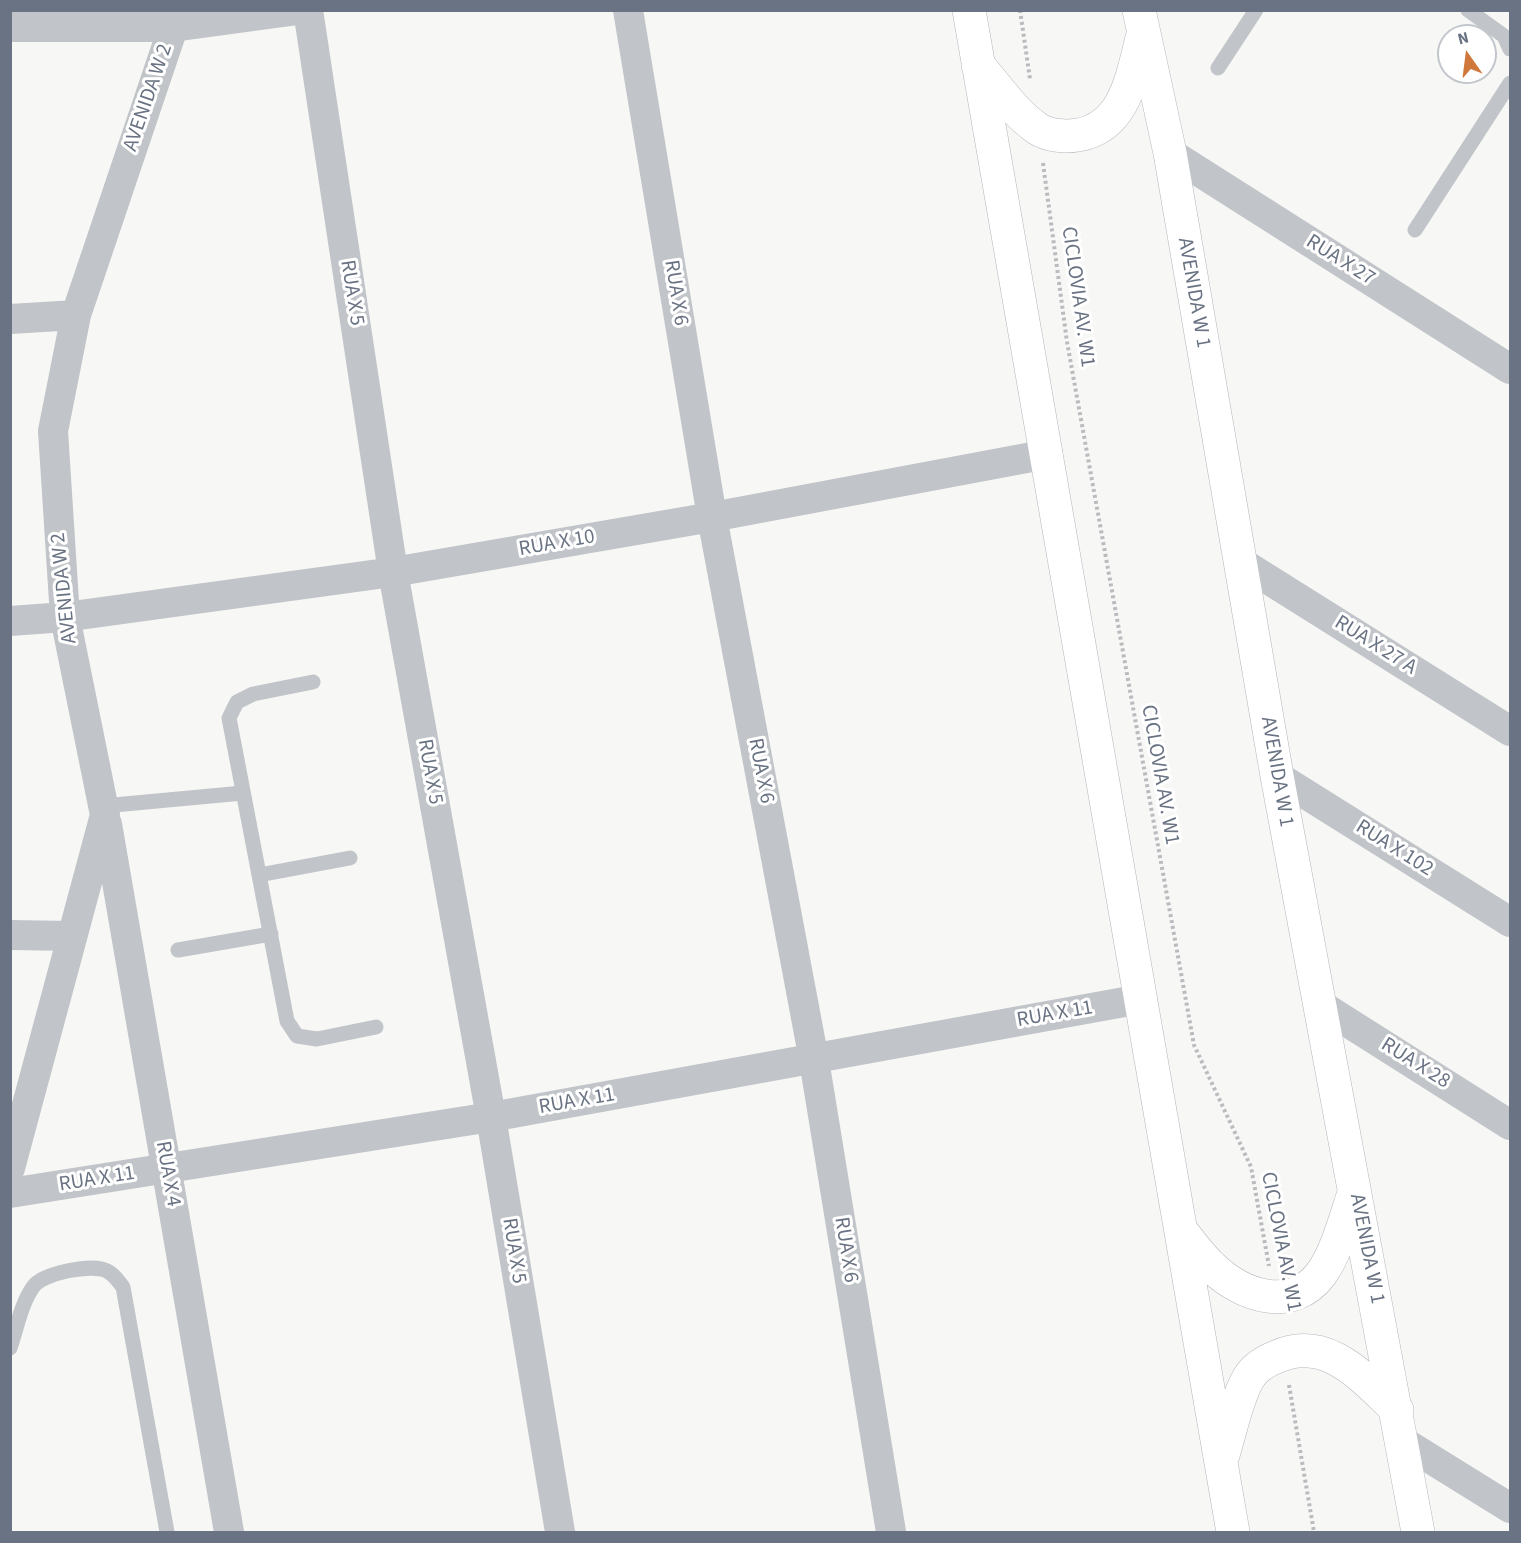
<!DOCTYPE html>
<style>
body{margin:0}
#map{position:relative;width:1521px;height:1543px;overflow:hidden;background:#f7f7f5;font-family:"Source Sans 3",sans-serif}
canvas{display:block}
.frame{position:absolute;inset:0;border:12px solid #6a7383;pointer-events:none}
.north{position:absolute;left:1437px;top:24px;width:60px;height:60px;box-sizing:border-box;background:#fff;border:2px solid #c3c7cd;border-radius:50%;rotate:346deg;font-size:16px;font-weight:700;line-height:24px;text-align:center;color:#6a7383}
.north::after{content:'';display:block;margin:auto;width:21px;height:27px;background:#d0783c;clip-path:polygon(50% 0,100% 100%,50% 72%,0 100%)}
</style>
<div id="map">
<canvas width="1521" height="1543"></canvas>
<div class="frame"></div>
<div class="north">N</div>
</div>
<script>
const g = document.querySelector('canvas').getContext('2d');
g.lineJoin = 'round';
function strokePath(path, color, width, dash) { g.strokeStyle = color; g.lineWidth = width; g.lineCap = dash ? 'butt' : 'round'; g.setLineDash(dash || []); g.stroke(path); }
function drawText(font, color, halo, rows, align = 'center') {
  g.font = font + ' "Source Sans 3",sans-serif'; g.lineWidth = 6; g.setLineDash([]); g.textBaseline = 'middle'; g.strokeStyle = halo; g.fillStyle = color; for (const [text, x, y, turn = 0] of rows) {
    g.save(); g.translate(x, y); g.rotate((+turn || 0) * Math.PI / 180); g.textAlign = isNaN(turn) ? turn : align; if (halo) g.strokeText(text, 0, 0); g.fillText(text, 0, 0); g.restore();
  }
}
const path = new Path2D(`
 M1020,10l10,69
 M1043,163l24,179 127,703 57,122 18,99
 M1289,1385l25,147`);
const service = new Path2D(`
 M1468,10l36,26 6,13
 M1218,68l38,-58
 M1415,230l95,-147
 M313,682l-60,12 -16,8 -8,16 58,303 10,15 20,3 59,-12
 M103,806l140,-13
 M259,875l91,-17
 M178,950l93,-16
 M10,1348c7,-20 11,-44 23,-61 9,-14 60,-24 74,-16 7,3 11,10 16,16l44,245`);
const minor = new Path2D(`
 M308,10l85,562 98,545 69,415
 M628,10l84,507 102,543 77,472
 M10,27h163l125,-17
 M1170,153l340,216
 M10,319l66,-4
 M1239,561l271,170
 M10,621l55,-4 328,-45 319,-55 336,-63
 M1277,776l233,146
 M107,824l122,708
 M10,935l62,1
 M1319,1004l191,121
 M10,1168l95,-353 -40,-198 -12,-186 23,-116 103,-305
 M10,1193l481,-76 650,-118
 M1402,1441l108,67`);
const secondary = new Path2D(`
 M969,10l264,1522
 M1139,10l31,143 107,623 141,756
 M978,65c18,20 37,49 60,64 11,7 28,8 40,6 47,-8 54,-58 64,-97
 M1182,1232c10,12 19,25 30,35 30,29 80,46 109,7 16,-22 24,-55 33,-81
 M1222,1458c8,-24 14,-58 26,-79 6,-11 18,-18 28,-22 51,-23 87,21 121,53`);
const streetNames = [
 ["AVENIDA W 2",149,98,-71],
 ["RUA X 27",1340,261,32],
 ["RUA X 5",351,293,81],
 ["RUA X 6",675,293,81],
 ["AVENIDA W 1",1193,293,80],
 ["CICLOVIA AV. W1",1077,297,82],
 ["RUA X 10",557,544,-10],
 ["AVENIDA W 2",65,588,-96],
 ["RUA X 27 A",1375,646,32],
 ["RUA X 6",760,771,79],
 ["RUA X 5",429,772,80],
 ["AVENIDA W 1",1276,772,80],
 ["CICLOVIA AV. W1",1159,775,80],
 ["RUA X 102",1394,849,32],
 ["RUA X 11",1055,1015,-10],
 ["RUA X 28",1415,1064,32],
 ["RUA X 11",577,1102,-10],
 ["RUA X 4",167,1174,80],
 ["RUA X 11",97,1180,-9],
 ["CICLOVIA AV. W1",1280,1242,79],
 ["AVENIDA W 1",1366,1249,79],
 ["RUA X 6",845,1250,81],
 ["RUA X 5",513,1251,81]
];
strokePath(secondary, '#b4b7bc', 34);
strokePath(path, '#b9bbbe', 4, [3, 3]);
strokePath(service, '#c1c4c8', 15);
strokePath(minor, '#c1c4c8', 30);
strokePath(secondary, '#fff', 33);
drawText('21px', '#6a7383', '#fff', streetNames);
</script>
